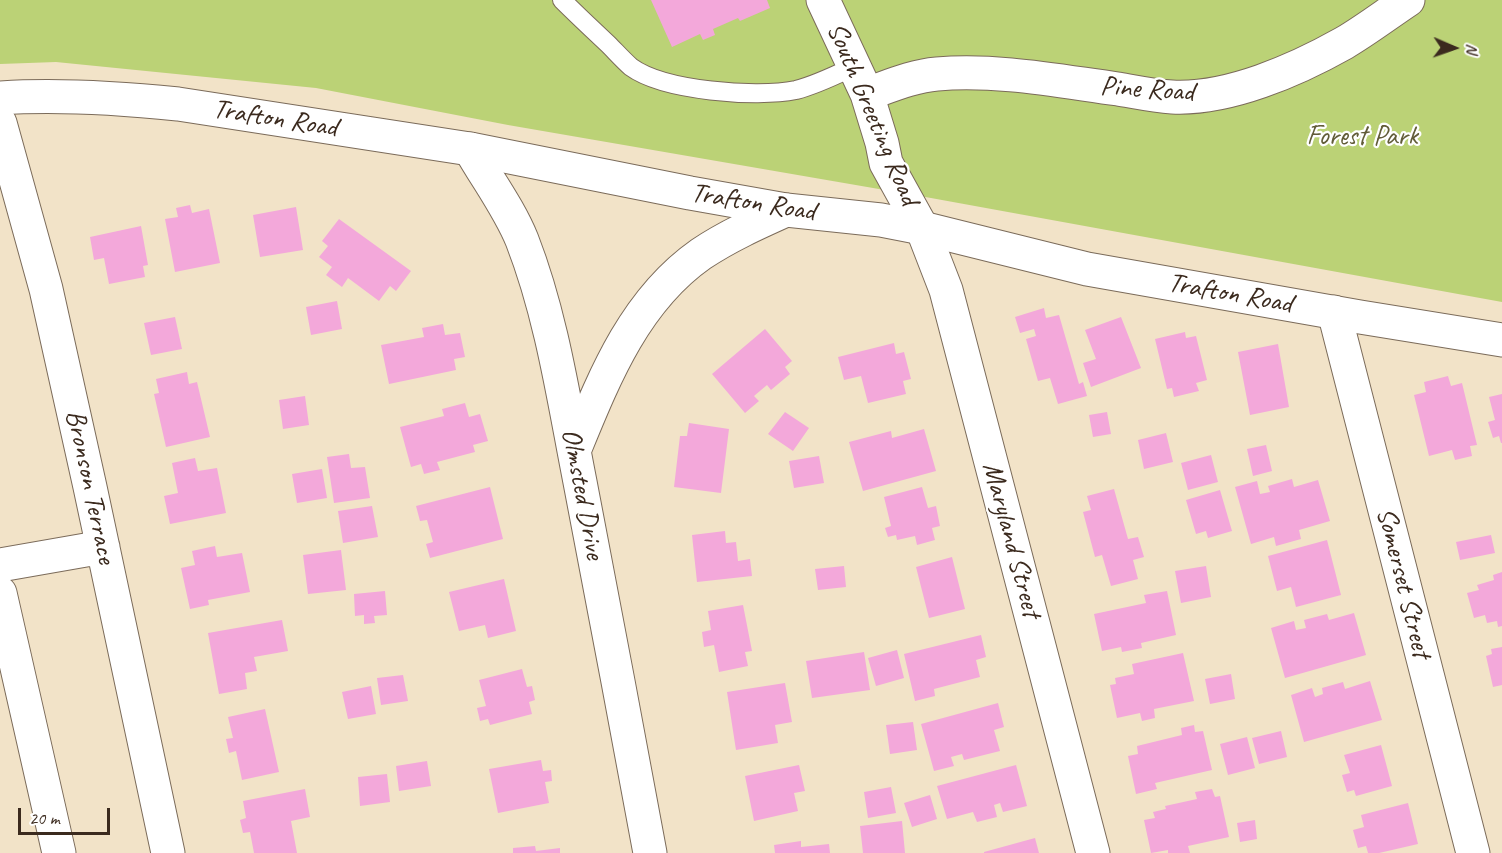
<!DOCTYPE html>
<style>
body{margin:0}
#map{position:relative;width:1502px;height:853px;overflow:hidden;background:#f2e3c8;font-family:Caveat,sans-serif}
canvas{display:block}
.north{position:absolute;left:1424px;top:18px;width:60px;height:60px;-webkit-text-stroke:4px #fff;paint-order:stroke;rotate:92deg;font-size:16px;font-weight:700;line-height:24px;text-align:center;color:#3b2a1e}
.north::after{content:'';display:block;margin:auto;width:21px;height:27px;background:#3b2a1e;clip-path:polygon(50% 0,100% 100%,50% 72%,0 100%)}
.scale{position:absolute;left:18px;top:808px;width:92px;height:27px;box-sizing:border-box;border:3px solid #3b2a1e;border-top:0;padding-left:8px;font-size:18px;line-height:21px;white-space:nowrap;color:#3b2a1e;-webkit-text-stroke:4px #fff;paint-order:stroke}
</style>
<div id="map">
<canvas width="1502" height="853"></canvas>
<div class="north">N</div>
<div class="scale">20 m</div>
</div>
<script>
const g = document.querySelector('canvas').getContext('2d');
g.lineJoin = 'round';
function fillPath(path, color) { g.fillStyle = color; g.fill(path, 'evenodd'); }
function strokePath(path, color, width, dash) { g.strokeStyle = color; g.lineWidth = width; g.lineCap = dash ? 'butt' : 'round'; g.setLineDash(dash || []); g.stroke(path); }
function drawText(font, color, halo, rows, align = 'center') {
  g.font = font + ' Caveat,sans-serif'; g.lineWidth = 4.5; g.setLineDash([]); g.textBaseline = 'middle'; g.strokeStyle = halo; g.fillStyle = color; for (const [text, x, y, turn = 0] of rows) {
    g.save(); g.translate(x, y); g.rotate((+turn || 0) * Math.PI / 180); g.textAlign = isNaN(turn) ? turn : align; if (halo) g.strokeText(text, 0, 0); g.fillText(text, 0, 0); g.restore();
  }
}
const green = new Path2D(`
 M0,0h1502v302l-571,-104 -423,-73 -192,-37 -260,-26 -56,2z`);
const building = new Path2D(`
 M651,0h116l3,8 -30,13 -2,-3 -25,11 2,6 -12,5 -3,-6 -28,13z
 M190,205l2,8 17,-4 11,54 -45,9 -10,-53 13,-2 -2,-9z
 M296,207l7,43 -43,7 -7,-42z
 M339,219l72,52 -15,20 -6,-5 -11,15 -31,-23 -6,9 -16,-12 6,-8 -13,-10 9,-11 -6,-5z
 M141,226l7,39 -5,1 2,11 -36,7 -5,-26 -10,2 -4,-23z
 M337,301l5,28 -31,6 -5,-28z
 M1044,308l2,10 13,-3 20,69 4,-2 4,14 -29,8 -8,-26 -12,3 -12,-42 10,-3 -2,-7 -14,4 -5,-16z
 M175,317l7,32 -31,6 -7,-32z
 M1121,317l20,51 -50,19 -8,-24 13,-4 -11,-29z
 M443,324l2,11 15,-2 5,24 -11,2 2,11 -67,14 -8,-39 43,-8 -2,-9z
 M765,329l27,32 -7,6 5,7 -19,16 -4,-5 -13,11 5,5 -14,12 -33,-39z
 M1185,332l1,6 10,-2 11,44 -11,3 3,8 -25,6 -2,-9 -5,1 -12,-50z
 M894,343l2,11 8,-2 7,27 -8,2 3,13 -38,9 -7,-27 -17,4 -6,-23z
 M1278,344l11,63 -39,8 -12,-63z
 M187,372l2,12 8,-2 13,55 -44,10 -12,-53 5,-1 -3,-14z
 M1448,376l3,10 11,-3 15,62 -7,1 2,10 -17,4 -3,-10 -23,6 -15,-61 12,-3 -2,-10z
 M1502,394v49h-1l-2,-7 -6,2 -5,-16 7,-2 -6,-23z
 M305,396l4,29 -26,4 -4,-29z
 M465,403l4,14 11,-3 8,27 -15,4 2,7 -38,10 3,8 -16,4 -3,-10 -10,3 -11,-40 44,-11 -2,-7z
 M785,412l24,16 -16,23 -25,-17z
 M1107,412l4,22 -18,3 -4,-22z
 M689,423l40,6 -8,64 -47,-6 6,-51h7z
 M924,429l12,42 -73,20 -14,-49 42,-11 1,7z
 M1166,433l7,29 -29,7 -6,-29z
 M1266,445l6,26 -19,5 -6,-27z
 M349,454l2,14 14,-1 5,31 -36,5 -7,-46z
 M1211,455l7,27 -30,8 -7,-27z
 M819,456l5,27 -30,5 -5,-27z
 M195,458l3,13 19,-3 9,45 -56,11 -6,-28 14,-3 -6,-30z
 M322,469l5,29 -30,5 -5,-29z
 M1292,479l2,8 24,-7 12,41 -31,9 2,9 -25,7 -2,-9 -23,7 -16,-57 22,-6 3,13 10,-2 -2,-6z
 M490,487l13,52 -73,19 -4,-14 7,-2 -6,-22 -7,1 -4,-15z
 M922,487l6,21 8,-2 4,20 -8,2 3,12 -18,5 -2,-9 -18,4 -1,-5 -8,2 -3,-9 6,-2 -7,-29z
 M1114,489l14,50 10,-2 6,20 -11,3 5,19 -27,7 -9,-31 -7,2 -12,-45 8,-2 -4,-14z
 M1220,490l12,41 -24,7 -2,-7 -10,3 -10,-34z
 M372,506l6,31 -35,6 -5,-32z
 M725,531l1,12 10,-1 2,19 12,-2 2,17 -55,6 -5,-47z
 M1491,535l4,18 -35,7 -4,-18z
 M1327,540l14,55 -45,12 -5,-20 -14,4 -9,-35z
 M215,546l2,11 25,-4 8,39 -42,8 1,5 -19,4 -9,-41 14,-3 -3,-14z
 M341,550l5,40 -38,4 -5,-39z
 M952,557l13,52 -36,9 -13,-51z
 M844,566l2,21 -28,3 -3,-21z
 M1206,566l5,31 -30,6 -6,-32z
 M1502,572v54l-4,1 -1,-6 -10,2 -2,-8 -11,3 -7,-25 12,-3 -2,-5 17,-5 -1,-5z
 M504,579l12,52 -28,7 -3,-13 -26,6 -10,-39z
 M385,591l2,24 -13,1 1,7 -11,1v-9l-9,1 -1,-22z
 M1167,591l9,44 -35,8 1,5 -20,4 -1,-5 -19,4 -8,-37 52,-11 -2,-8z
 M743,605l9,46 -7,1 3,14 -29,6 -5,-27 -10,2 -2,-15 9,-2 -3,-19z
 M1354,613l12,42 -81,23 -14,-50 23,-7 2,9 10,-2 -2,-8 23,-6 2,6z
 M282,620l6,31 -34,6 3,14 -12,2 2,16 -28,5 -11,-61z
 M981,635l5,22 -10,3 4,17 -46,12 1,7 -20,5 -11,-47z
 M1502,647v38l-9,2 -7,-31 6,-2 -1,-5z
 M897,650l7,28 -28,8 -8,-28z
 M864,652l6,38 -58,8 -6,-37z
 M1183,653l11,48 -40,8 1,9 -13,3 -2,-8 -23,5 -7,-33 6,-1 -1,-6 19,-4 -2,-10z
 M522,669l5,18 5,-1 3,14 -6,2 3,12 -42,11 -2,-6 -8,2 -3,-13 9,-2 -7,-26z
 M1231,674l4,25 -25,5 -5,-25z
 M403,675l5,26 -27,4 -4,-27z
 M1370,681l12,39 -78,22 -13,-47 21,-7 3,9 8,-3 -1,-6 21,-6 2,7z
 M785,683l7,39 -17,3 3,18 -42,7 -9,-58z
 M371,686l5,28 -28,5 -6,-27z
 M998,703l6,24 -10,3 6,21 -36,9 -2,-6 -11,3 3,9 -20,5 -13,-47z
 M265,709l14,63 -37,8 -6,-29 -7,2 -3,-14 7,-1 -5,-21z
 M913,722l4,28 -27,4 -4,-29z
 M1194,725l1,7 8,-1 9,39 -57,13 2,6 -21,5 -8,-38 10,-2 -1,-8 45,-11 -1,-7z
 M1281,731l6,26 -28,7 -7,-26z
 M1247,737l8,31 -27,7 -8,-31z
 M1381,745l11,41 -36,10 -2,-6 -7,2 -5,-17 8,-2 -6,-18z
 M541,760l2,11 8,-1 1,11 -7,1 4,21 -51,10 -9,-44z
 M427,761l4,25 -32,5 -3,-25z
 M799,765l6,26 -11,2 4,18 -44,10 -9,-45z
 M1016,765l11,41 -24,6 -3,-9 -6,2 3,12 -20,5 -4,-10 -26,7 -10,-33z
 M387,774l3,28 -30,4 -2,-29z
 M891,787l5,26 -28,5 -4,-26z
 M305,789l5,28 -19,4 6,32h-43l-4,-21 -7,1 -3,-13 6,-2 -3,-17z
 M1212,789l3,8 5,-1 9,41 -41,9 2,7h-22v-3l-17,3 -7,-33 11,-2 -2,-6 13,-3 -1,-3 32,-7 -2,-7z
 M930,795l7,24 -25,8 -8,-24z
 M1408,803l10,41 -39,9h-11l-2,-7 -8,2 -5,-18 11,-3 -3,-12z
 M1255,820l2,19 -17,3 -3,-19z
 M902,821l3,32h-42l-3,-27z
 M1035,838l4,15h-55v-1z
 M801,841v6l28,-3 1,9h-55l-1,-8z
 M535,846l1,5 24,-3v5h-47v-5z`);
const lane = new Path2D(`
 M562,0c15,15 31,30 46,44 8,8 15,16 23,23 33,24 125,31 165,23 20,-5 40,-15 59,-24`);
const street = new Path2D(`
 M823,0l44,94 15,49 4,20 36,65 24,62 147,563
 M867,94c23,-8 46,-18 70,-20 61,-5 121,7 181,15 18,3 36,7 54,8 56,3 124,-27 172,-54 22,-13 43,-29 64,-43
 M0,123l46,166 44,198 78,366
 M470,149c17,30 39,59 52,91 30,77 42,161 58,242 24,124 47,247 70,371
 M1334,312l139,541
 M574,451c30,-73 60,-150 127,-197 27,-18 56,-31 85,-44
 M0,565l103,-18
 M0,593l59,260`);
const secondary = new Path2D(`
 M0,98c59,-4 119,0 178,6l292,45 220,44 96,17 95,10 41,8 165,41 273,48 142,23`);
const streetNames = [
 ["Pine Road",1147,90,4],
 ["South Greeting Road",872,114,67],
 ["Trafton Road",275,119,9],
 ["Trafton Road",753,203,9],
 ["Trafton Road",1230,294,10],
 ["Bronson Terrace",90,487,78],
 ["Olmsted Drive",582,494,79],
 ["Maryland Street",1011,540,75],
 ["Somerset Street",1403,583,76]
];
const parkNames = [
 ["Forest Park",1362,137]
];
fillPath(green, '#bbd276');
fillPath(building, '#f3a8da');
strokePath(lane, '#7b6b5a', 20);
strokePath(street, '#7b6b5a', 35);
strokePath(secondary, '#7b6b5a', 35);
strokePath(lane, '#fff', 18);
strokePath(street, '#fff', 33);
strokePath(secondary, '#fff', 33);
drawText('28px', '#3b2a1e', '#fff', streetNames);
drawText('28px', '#615c38', '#fff', parkNames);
</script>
